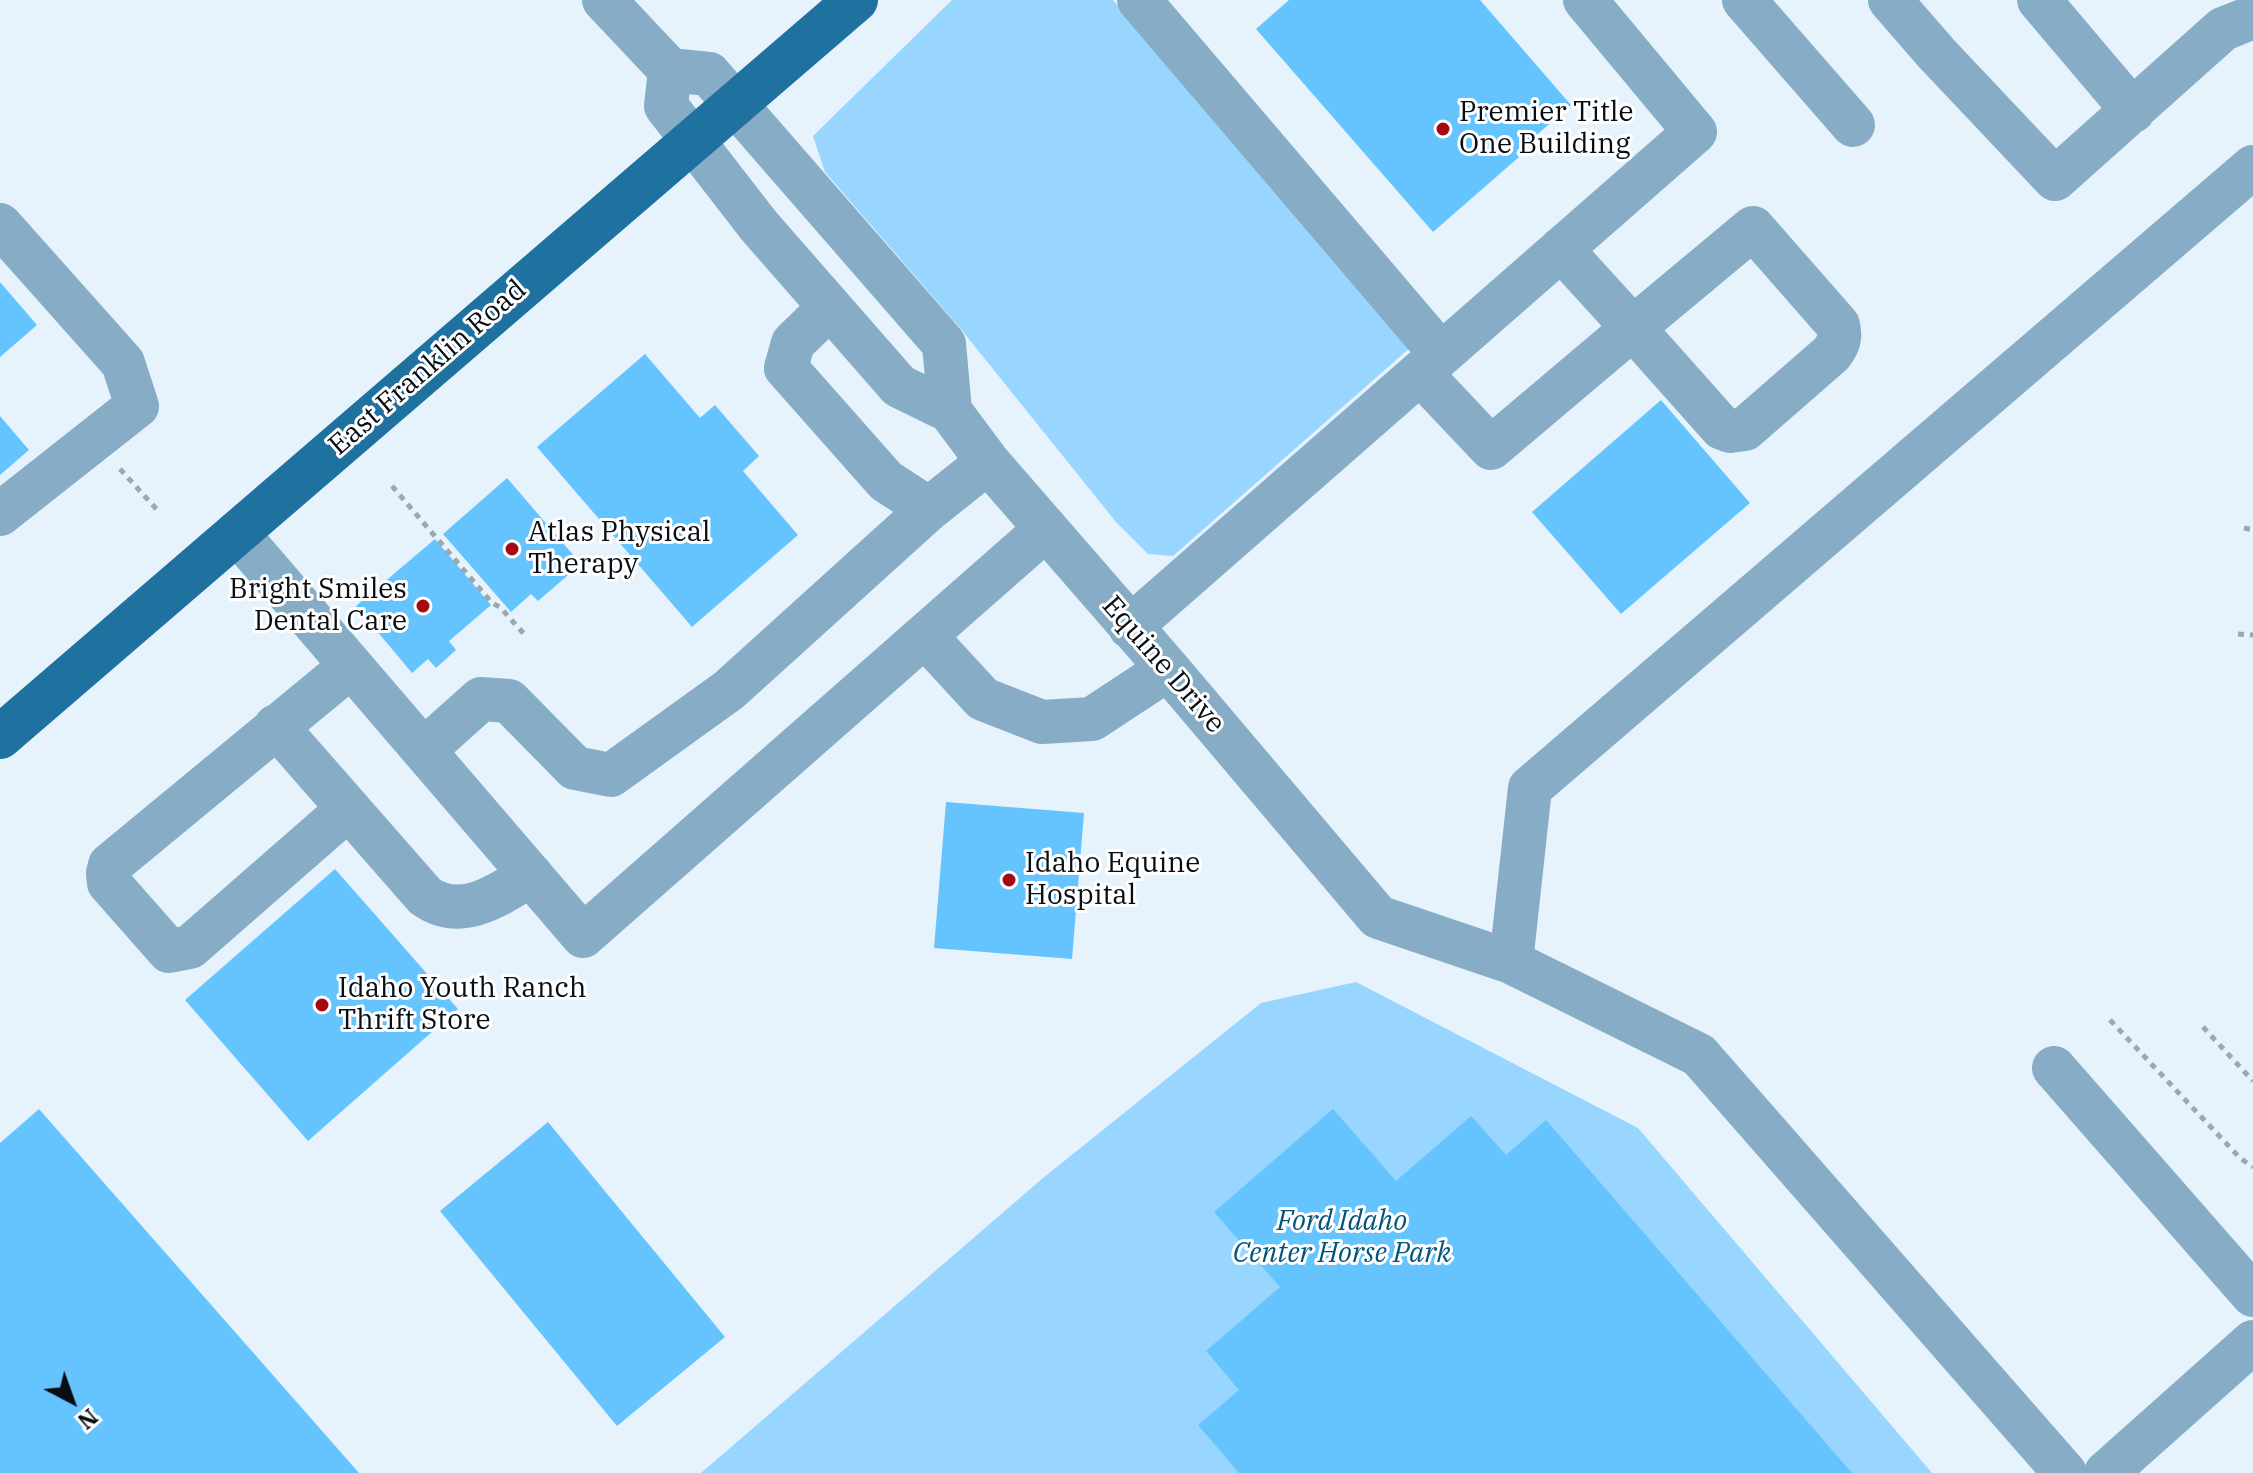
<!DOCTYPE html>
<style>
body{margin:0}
#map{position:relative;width:2253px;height:1473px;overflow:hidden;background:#e6f3fc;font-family:"IBM Plex Serif",serif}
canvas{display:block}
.north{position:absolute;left:32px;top:1361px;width:80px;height:80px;-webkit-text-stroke:6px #fff;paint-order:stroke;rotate:139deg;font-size:22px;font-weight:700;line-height:32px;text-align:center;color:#070d12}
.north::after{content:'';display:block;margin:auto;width:28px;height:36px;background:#070d12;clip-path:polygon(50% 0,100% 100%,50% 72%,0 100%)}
</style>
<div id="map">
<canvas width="2253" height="1473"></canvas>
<div class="north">N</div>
</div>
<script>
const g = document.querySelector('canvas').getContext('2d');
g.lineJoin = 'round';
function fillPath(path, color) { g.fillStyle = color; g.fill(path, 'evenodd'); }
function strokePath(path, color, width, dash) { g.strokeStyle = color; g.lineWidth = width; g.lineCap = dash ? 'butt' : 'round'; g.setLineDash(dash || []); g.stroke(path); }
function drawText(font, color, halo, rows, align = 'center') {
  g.font = font + ' "IBM Plex Serif",serif'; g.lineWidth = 6; g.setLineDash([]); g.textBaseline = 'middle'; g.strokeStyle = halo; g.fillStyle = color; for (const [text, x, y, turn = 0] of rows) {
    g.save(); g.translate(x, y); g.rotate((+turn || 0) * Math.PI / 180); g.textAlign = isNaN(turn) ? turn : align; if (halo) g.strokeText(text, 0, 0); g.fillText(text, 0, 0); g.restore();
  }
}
const green = new Path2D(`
 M952,0h161l299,346 -239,210 -25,-2 -32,-32 -156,-194 -135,-156 -12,-36z
 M1356,982l282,146 294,345h-1231l342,-295 218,-175z`);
const building = new Path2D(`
 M1289,0h191l91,105 -55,48 3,4 -86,75 -177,-203z
 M0,282l37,43 -37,32z
 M645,354l55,64 15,-13 44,51 -16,15 55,64 -106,92 -155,-180z
 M1661,400l89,103 -129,111 -89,-102z
 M0,416l29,34 -29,25z
 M507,478l74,86 -43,37 -7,-7 -20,18 -68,-78z
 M435,539l56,66 -42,36 7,9 -20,18 -8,-9 -16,14 -56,-67z
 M946,802l138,11 -12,146 -138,-11z
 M335,869l123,140 -150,132 -123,-141z
 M39,1109l320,364h-359v-330z
 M1333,1109l63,72 75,-65 35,39 40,-35 306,353h-613l-41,-48 41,-35 -33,-39 74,-64 -66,-75z
 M548,1122l177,215 -108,89 -177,-215z`);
const path = new Path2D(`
 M120,469l40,44
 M392,486l100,117 8,4 24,27
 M2244,528l9,2
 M2238,634l15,1
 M2110,1020l130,138 13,9
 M2203,1027l50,54`);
const minor = new Path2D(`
 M604,0l66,70 39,4 235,270 6,67
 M1139,0l302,354
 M1744,0l109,125
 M1890,0l47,54 118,125 168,-150 30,-12
 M2039,0l94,111
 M670,70l-4,36 93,120 140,160 51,25 38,51 180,207 210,248 133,45 188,93 366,418
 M0,225l123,138 14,43 -137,108
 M830,307l-37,36 -7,25 100,113 43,28 59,-47
 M1420,373l71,75 142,-120 89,100 8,3 15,-2 86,-75c8,-10 10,-17 7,-29l-85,-97 -120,100 -72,-79
 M237,533l346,403 463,-407
 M1130,627l565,-495 -110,-132
 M925,636l58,63 59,23 50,-3 76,-50
 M276,726l149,170c36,26 73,-1 106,-21
 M424,750l57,-51 28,2 66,67 36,7 118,-85 200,-181
 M348,809l-158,138 -21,4 -60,-68 -1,-10 2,-8 241,-199
 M1511,962l19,-174 723,-621
 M2054,1068l199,227
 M2106,1473l147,-131`);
const major = new Path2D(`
 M0,737l856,-737`);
const markers = [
 [1443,129,8,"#a30a11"],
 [512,549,8,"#a30a11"],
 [423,606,8,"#a30a11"],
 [1009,880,8,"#a30a11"],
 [322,1005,8,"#a30a11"]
];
const poiNames = [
 ["Premier Title",1459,113],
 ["One Building",1459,145],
 ["Atlas Physical",528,533],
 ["Therapy",528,565],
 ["Bright Smiles",407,590,"right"],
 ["Dental Care",407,622,"right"],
 ["Idaho Equine",1025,864],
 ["Hospital",1025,896],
 ["Idaho Youth Ranch",338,989],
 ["Thrift Store",338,1021]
];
const streetNames = [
 ["East Franklin Road",428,368,-41],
 ["Equine Drive",1163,665,49]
];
const parkNames = [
 ["Ford Idaho",1342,1222],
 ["Center Horse Park",1342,1254]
];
fillPath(green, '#98d6ff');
fillPath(building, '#65c4fe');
strokePath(path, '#9da7af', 5, [6, 6]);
strokePath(minor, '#87adc6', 44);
strokePath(major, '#1f729f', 44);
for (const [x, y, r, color] of markers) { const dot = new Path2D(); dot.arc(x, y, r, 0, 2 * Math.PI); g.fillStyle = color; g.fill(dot); strokePath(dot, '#fff', 3); }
drawText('28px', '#070d12', '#fff', poiNames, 'left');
drawText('28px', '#070d12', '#fff', streetNames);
drawText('italic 28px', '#035479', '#fff', parkNames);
</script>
